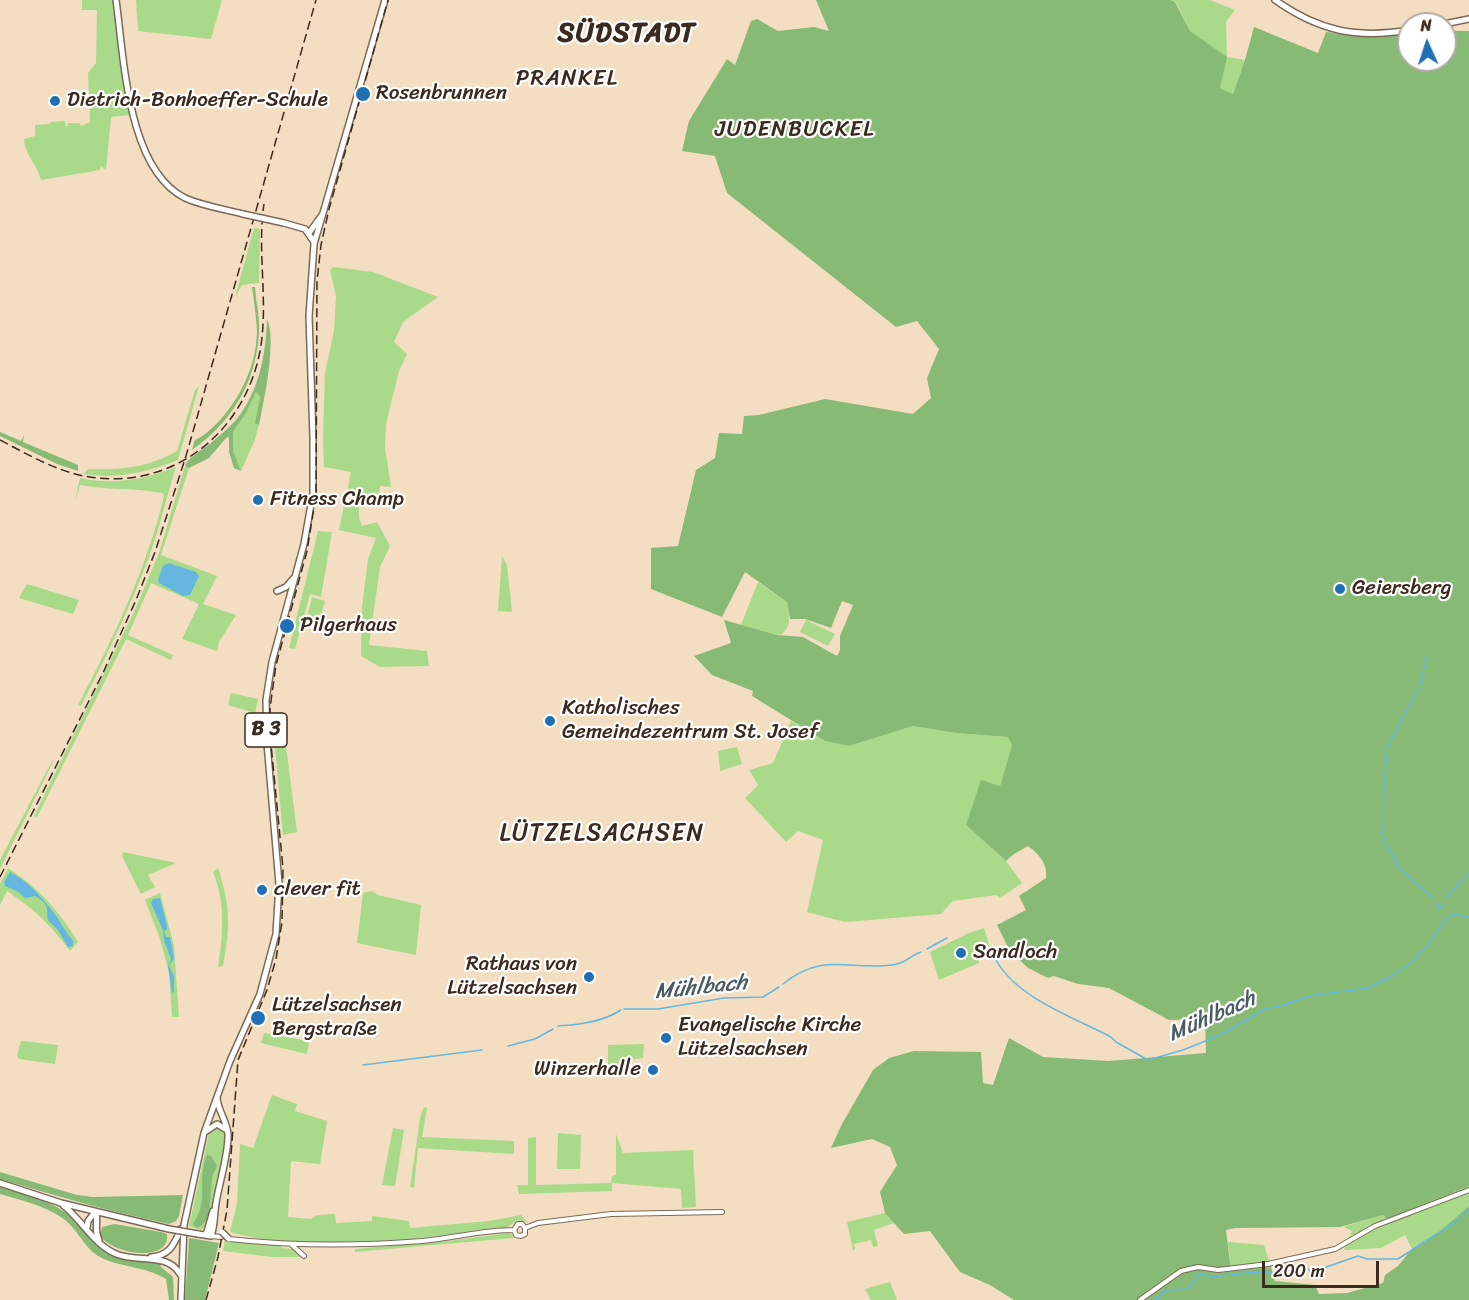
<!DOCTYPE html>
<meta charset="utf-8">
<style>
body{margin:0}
#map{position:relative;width:1469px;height:1300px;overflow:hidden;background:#f3dec1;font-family:Sriracha,sans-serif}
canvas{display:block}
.north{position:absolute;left:1397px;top:12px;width:60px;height:60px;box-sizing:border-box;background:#fff;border:2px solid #b1aaa5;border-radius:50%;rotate:357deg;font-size:16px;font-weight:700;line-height:24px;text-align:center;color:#3b2a1e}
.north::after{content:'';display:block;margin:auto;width:21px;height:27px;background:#1f6fb2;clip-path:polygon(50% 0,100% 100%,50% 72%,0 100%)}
.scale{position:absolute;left:1262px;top:1261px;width:117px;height:27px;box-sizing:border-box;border:3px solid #3b2a1e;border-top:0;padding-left:8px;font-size:18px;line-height:21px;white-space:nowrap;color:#3b2a1e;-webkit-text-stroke:4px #fff;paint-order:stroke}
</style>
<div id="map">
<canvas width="1469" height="1300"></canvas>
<div class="north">N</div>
<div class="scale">200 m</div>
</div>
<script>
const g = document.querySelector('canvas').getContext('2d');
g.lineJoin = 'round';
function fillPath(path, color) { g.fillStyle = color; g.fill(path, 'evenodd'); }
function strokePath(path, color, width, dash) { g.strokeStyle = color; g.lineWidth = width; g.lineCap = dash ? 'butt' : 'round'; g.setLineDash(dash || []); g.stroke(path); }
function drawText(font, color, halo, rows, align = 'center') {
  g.font = font + ' Sriracha,sans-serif'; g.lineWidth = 4.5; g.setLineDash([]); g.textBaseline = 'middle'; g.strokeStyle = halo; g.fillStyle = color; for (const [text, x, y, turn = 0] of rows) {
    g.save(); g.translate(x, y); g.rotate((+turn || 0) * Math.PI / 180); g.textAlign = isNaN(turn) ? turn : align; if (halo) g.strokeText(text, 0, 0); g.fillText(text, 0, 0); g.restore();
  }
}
const green = new Path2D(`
 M82,0h33l16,115 -20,2 -5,53 -5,-4 -1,4 -59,10c-4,-17 -16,-24 -17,-41l11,-3v-11l15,-1 1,-2 14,-1 1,5h2v-3h12l1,3 9,-4 -2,-49 8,-10 1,-53h-15z
 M136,0h86l-11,39 -73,-8z
 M1170,0h40l25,10 -9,12 1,35 18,3 -12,34 -13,-6 6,-31 -36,-26 -14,-29z
 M254,228l6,1 -1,54 -17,2 -7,12z
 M333,267l40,5 65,25 -35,25 -9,20 13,12 -8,17 -13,53 -1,24 6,39 -11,-1 -2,14 -31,-7 4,-21 -27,-5 -1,-30 2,-64 9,-42 2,-35 -6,-26z
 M199,386l-21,74c-32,13 -61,19 -95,14l5,-5c32,1 60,-1 89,-18l18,-61z
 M256,392l4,5 -5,26 4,2 -5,17 -13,29 -8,-20v-19l13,-19z
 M185,466l4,2 -28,87 56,21 -14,28 33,11 -17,27 -2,9 -35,-12 17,-35 -48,-21 -23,52 45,20 -2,5 -45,-21 -89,178 -3,-1 100,-204 25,-59z
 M176,467c-9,28 -15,56 -25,84 -19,53 -44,104 -70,155l-3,-1c35,-66 69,-137 86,-209l-2,-3c-27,-5 -55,-3 -82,-8l-5,16 5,-23c34,7 63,2 96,-11z
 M345,500l14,3v15l3,8 15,-4 13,24 -10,21 -11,78 58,6 2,15 -49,1 -19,-11 1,-49 6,-48 8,-21 -37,-8z
 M318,531l14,1 -11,65 -11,-3 -15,55 -6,-1z
 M502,556l5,9 5,47 -14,-1z
 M758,582l29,20c2,12 5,24 -5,32l-5,1 -36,-10z
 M27,584l52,16 -6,14 -54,-16z
 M312,597l13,4 -8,28 -12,-3z
 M806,620l29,14 -7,12 -28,-14z
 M231,693l27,6 -3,14 -27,-8z
 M791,721l34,20 24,5 64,-20 43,7 53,4 3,8 -12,41 -34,39 40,36 16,22 -22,15 -4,-3 -43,6 -12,13 -96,8 -38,-10 16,-72 -25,-9 -12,11 -41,-44 13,-13 -9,-15 24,-7z
 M274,736l11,3 12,93 -14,3z
 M737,747l5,17 -22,7 -2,-20z
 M54,760l-54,109v-9l52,-99z
 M123,852l53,11 -28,12 7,12 -14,7 -19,-38z
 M8,868c30,19 52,44 70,74l-8,9c-18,-25 -37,-43 -63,-60l-7,14v-21z
 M218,868c13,40 12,58 5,98l-5,1c5,-33 8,-63 -5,-95z
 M372,891l6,4 43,10 -5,50 -59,-12 6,-50z
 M160,893l14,53 5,71h-7l-3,-45 -10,-36 -14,-36z
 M984,928l8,26 -13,6v3l-40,17 -9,-28 39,-19z
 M264,1033l45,8 -2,13 -46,-11z
 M21,1041l37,4 -3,19 -36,-5 -2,-3z
 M644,1044l-1,14 -17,2 -2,4 -16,2v-21z
 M272,1095l25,9 -2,7 32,10 -7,43 -29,-3 -3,56 23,2 6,-4 18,-1 1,9 36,-2v-5l37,5 1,7 79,-7 32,-6 7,8 -10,-3 -12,8c-23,0 -45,5 -68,8 -62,7 -149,13 -208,-4l7,-28 3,-60 13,4z
 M424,1107l3,1 -5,29 92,4v13l-96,-6 -4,40 -4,-1 10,-69z
 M217,1126l8,6 1,5 -16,76 -4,12 -5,5 -12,-4 20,-93 2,-4z
 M393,1128l11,2 -9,56 -13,-1z
 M558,1133l23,2 -1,34h-23z
 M616,1134l7,19 70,-3 3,57 -14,1 -1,-19 -69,-6v8l-93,3 -2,-9h11v-47l8,-1v48l75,-2 1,-7 4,-1z
 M1469,1186v20l-29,25 -28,18 -7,-14 -24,13 -37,2 8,-19 -8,-4 2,-1 37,-11 4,4z
 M885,1213l9,10 -20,7 4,16 -5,1 -2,-7 -17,4 1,5 -2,2 -6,-29z
 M509,1233l4,2v3l-158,14v-3l92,-8z
 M225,1241l54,4 3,3 12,1 9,8h-31l-49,-6z
 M1228,1242l36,3 7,22 -40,4z
 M890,1282l7,18h-26l-6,-11z`);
const forest = new Path2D(`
 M816,0h354l5,2 15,29 37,26 -7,31 13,6 12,-34 9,-33 64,26 8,-21 28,4 55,-3v27h36v-29h24v1155l-82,33 -4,-4 -43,12 -105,1 -9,2 5,41 40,-4 4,14 40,4 4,9 28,-1 36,-10 2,-8 13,-9 14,-17 28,-18 29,-25v94h-455l-24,-15 -30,-13 -30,-41 -26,3 -19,-21 -5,-21 17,-27 -7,-18 -18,-8 -41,9 11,-24 31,-54 16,-12 25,-7 67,1 2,31 10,2 16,-47 34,19 66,4 97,-8 -1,-34 -36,1 -60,-32 -31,-4 -24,-8 -6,2 -20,-10 -18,-17 -13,-26 29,-15 -7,-14 27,-18c2,-14 -7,-24 -18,-32l-14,8 -8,7 -40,-36 15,-45 19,6 12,-41 -4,-8 -52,-4 -43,-7 -64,20 -24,-5 -73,-45 1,-5 -41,-16 -18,-19 37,-13 -7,-23 53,15 26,2 34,19 3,-6v-14l13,-31 -11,-4 -11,27 -26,-9h-15l-3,-17 -42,-30 -23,45 -71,-28v-41l27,-2 18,-76 19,-12 4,-25 23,1 2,-18 15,-1 66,-16 88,15 18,-16 -4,-20 12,-29 -22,-28 -21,6 -169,-134 -12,-37 -33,-5 7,-30 38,-62 8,6 16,-44 6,-2 21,12 36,-4 15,4z
 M252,287h3c1,15 5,31 4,46 -3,49 -27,89 -67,117l3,-10c9,-3 18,-13 25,-20 22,-24 37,-58 37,-90 -1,-14 -3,-29 -5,-43z
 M267,319c10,21 -3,81 -8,106l-4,-2 5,-26 -4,-5 -10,21 -13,19v19l8,20 -7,-3 -5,-16v-14l-2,-1 -18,21 -20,10 -4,-2c3,-9 18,-16 27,-24 8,-7 17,-14 24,-22 23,-28 30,-66 31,-101z
 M0,432l21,9 3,-6 -1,7 55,23v6l-21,-7 -57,-28z
 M207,1155l4,1 6,10c-1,3 -3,6 -4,9 -5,15 3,48 -17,53l-3,-4c17,-25 3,-44 14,-69z
 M0,1172l77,23 16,2 90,-2 -4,21 -3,5 -7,3c-57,-12 -113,-28 -169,-45z
 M0,1187c22,7 46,12 65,25 12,8 20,20 30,30 17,19 41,18 65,21l1,4 12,10 1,23h-5l-3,-21c-21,-13 -45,-11 -66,-22 -16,-9 -21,-26 -35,-37 -18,-14 -44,-20 -65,-26z
 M114,1224l47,8 6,2c4,30 -57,20 -67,1l2,-8z
 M189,1238l30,5 -14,57h-20z`);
const water = new Path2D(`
 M169,563l27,9 3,4 -9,19 -7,1 -24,-13 -1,-3 5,-14z
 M10,872c21,11 33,27 47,45 5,8 10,17 16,24v5l-5,1 -10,-17 -10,-10c-2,-14 2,-15 -13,-24l-10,2 -8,-7 -12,-5 -1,-4z
 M160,898l7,28v3l-3,2 2,6h4l4,21 -5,8 5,10v17l-2,-1 -4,-25 3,-8 -7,-18 -1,-11 -12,-27 2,-4z`);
const stream = new Path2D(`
 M1427,657l-8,31 -31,57 -4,40 -1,50 3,10 14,24 33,29
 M1447,897l22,-24
 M1436,903l3,6
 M1439,910l4,-7
 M927,949l20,-11
 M996,960c21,38 77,57 115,77l5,5 32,18 35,-10 20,-8 23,-10 38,-23 20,-4 25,-9 58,-8 21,-10 25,-17 15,-16 16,-24 9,-7 16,3
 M783,984c41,-33 66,-13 109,-19 14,-1 17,-9 29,-13
 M624,1009h34l66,-11 39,-1 16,-10
 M558,1026c22,-1 44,-4 63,-16
 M508,1046l27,-7 18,-10
 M363,1065l119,-15
 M1230,1275l24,-3 20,1 32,-6 4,4h5l43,-15 9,3h31l56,-36 15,-14
 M1153,1300l7,-3 5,-7 23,-1 11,-15 15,3 12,-2`);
const minor = new Path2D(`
 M525,1228l13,-5 73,-9 111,-2
 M514,1230l2,5 5,1 4,-2v-6
 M514,1230l4,-6h4l3,4
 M211,1236l10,1
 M229,1239c64,7 129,7 193,2 31,-3 61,-11 92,-11
 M292,1245l12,11
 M1140,1300l41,-29 17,-4 20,3 50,-6 67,-15 40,-23 94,-36`);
const major = new Path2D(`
 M116,0c8,57 11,169 69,198 18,8 39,11 58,16
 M1275,0c44,31 81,39 134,30
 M1444,24l25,-5
 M284,223l21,6 9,13
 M309,233l13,-18
 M277,591l9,-4 8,-9
 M205,1132l12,-8 10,6
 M0,1183l61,20 108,26
 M63,1205c20,16 32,42 56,50 22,7 49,-2 61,19
 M96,1212c2,10 -2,19 3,28
 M87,1228l1,-7 7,-9
 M198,1234l13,2c4,-11 3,-21 5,-33 3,-19 13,-51 12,-69 -1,-13 -10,-23 -11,-36
 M206,1235l7,-24
 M151,1257c19,-1 23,-13 30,-28
 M181,1300l3,-75 20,-92 26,-72 30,-67 16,-60 3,-50 -12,-141 -1,-43 6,-38 32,-118 9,-51v-55l-4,-122 5,-72 71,-244`);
const rail = new Path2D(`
 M0,440c27,14 54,30 84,36 88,17 164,-45 177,-131 7,-47 -4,-95 3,-141
 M0,877l103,-204 33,-73 19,-48 31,-96 130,-456
 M206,1300l12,-43 9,-47 11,-150 29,-70 9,-31 6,-37 1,-54 -12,-124 -1,-36 6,-43 31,-114 9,-56 1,-214 4,-36 8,-36 59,-209`);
const majorBridge = new Path2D(`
 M243,214l41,9
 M169,1229l29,5
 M222,1232l7,7`);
const markers = [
 [363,94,8,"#1f6fb2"],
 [55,101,6,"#1f6fb2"],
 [258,500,6,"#1f6fb2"],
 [1340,589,6,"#1f6fb2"],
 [287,626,8,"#1f6fb2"],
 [550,721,6,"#1f6fb2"],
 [262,890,6,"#1f6fb2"],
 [961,953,6,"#1f6fb2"],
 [589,977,6,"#1f6fb2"],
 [258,1018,8,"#1f6fb2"],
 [666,1038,6,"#1f6fb2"],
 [653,1070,6,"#1f6fb2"]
];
const shields = [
 [266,730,42]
];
const shieldNames = [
 ["B 3",266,730]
];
const poiNames = [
 ["Rosenbrunnen",376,94],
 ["Dietrich-Bonhoeffer-Schule",67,101],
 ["Fitness Champ",270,500],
 ["Geiersberg",1352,589],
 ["Pilgerhaus",300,626],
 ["Katholisches",562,709],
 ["Gemeindezentrum St. Josef",562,733],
 ["clever fit",274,890],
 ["Sandloch",973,953],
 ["Rathaus von",577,965,"right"],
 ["Lützelsachsen",577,989,"right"],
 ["Lützelsachsen",272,1006],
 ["Bergstraße",272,1030],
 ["Evangelische Kirche",678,1026],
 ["Lützelsachsen",678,1050],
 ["Winzerhalle",641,1070,"right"]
];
const neighbourhoodNames = [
 ["PRANKEL",567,79],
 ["JUDENBUCKEL",795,130]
];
const waterNames = [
 ["Mühlbach",701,988,-6],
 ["Mühlbach",1212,1017,-24]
];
const quarterNames = [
 ["LÜTZELSACHSEN",602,834]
];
const districtNames = [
 ["SÜDSTADT",627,34]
];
fillPath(green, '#a8da89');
fillPath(forest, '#86ba75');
fillPath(water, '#65b7e0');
strokePath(stream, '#65b7e0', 1.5);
strokePath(minor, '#7b6957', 6);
strokePath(major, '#7b6957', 8);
strokePath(minor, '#fff', 4);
strokePath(major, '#fff', 5);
strokePath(rail, '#3b2a1e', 1.5, [9, 4.5]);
strokePath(majorBridge, '#7b6957', 8, []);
strokePath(majorBridge, '#fff', 5);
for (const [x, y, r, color] of markers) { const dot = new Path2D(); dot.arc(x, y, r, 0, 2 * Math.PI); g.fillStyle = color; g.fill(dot); strokePath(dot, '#fff', 2); }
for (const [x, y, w] of shields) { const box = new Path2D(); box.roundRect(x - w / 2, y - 17, w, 34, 4.5); g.fillStyle = '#fff'; g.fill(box); strokePath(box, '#3b2a1e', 1.5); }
drawText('bold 20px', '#3b2a1e', null, shieldNames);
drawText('21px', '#3b2a1e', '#fff', poiNames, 'left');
g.letterSpacing = '1.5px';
drawText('22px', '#3b2a1e', '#fff', neighbourhoodNames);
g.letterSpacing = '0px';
drawText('italic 22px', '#4a5b62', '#fff', waterNames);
g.letterSpacing = '1.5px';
drawText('24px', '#3b2a1e', '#fff', quarterNames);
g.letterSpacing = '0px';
g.letterSpacing = '1.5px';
drawText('bold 27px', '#3b2a1e', '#fff', districtNames);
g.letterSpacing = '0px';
</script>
